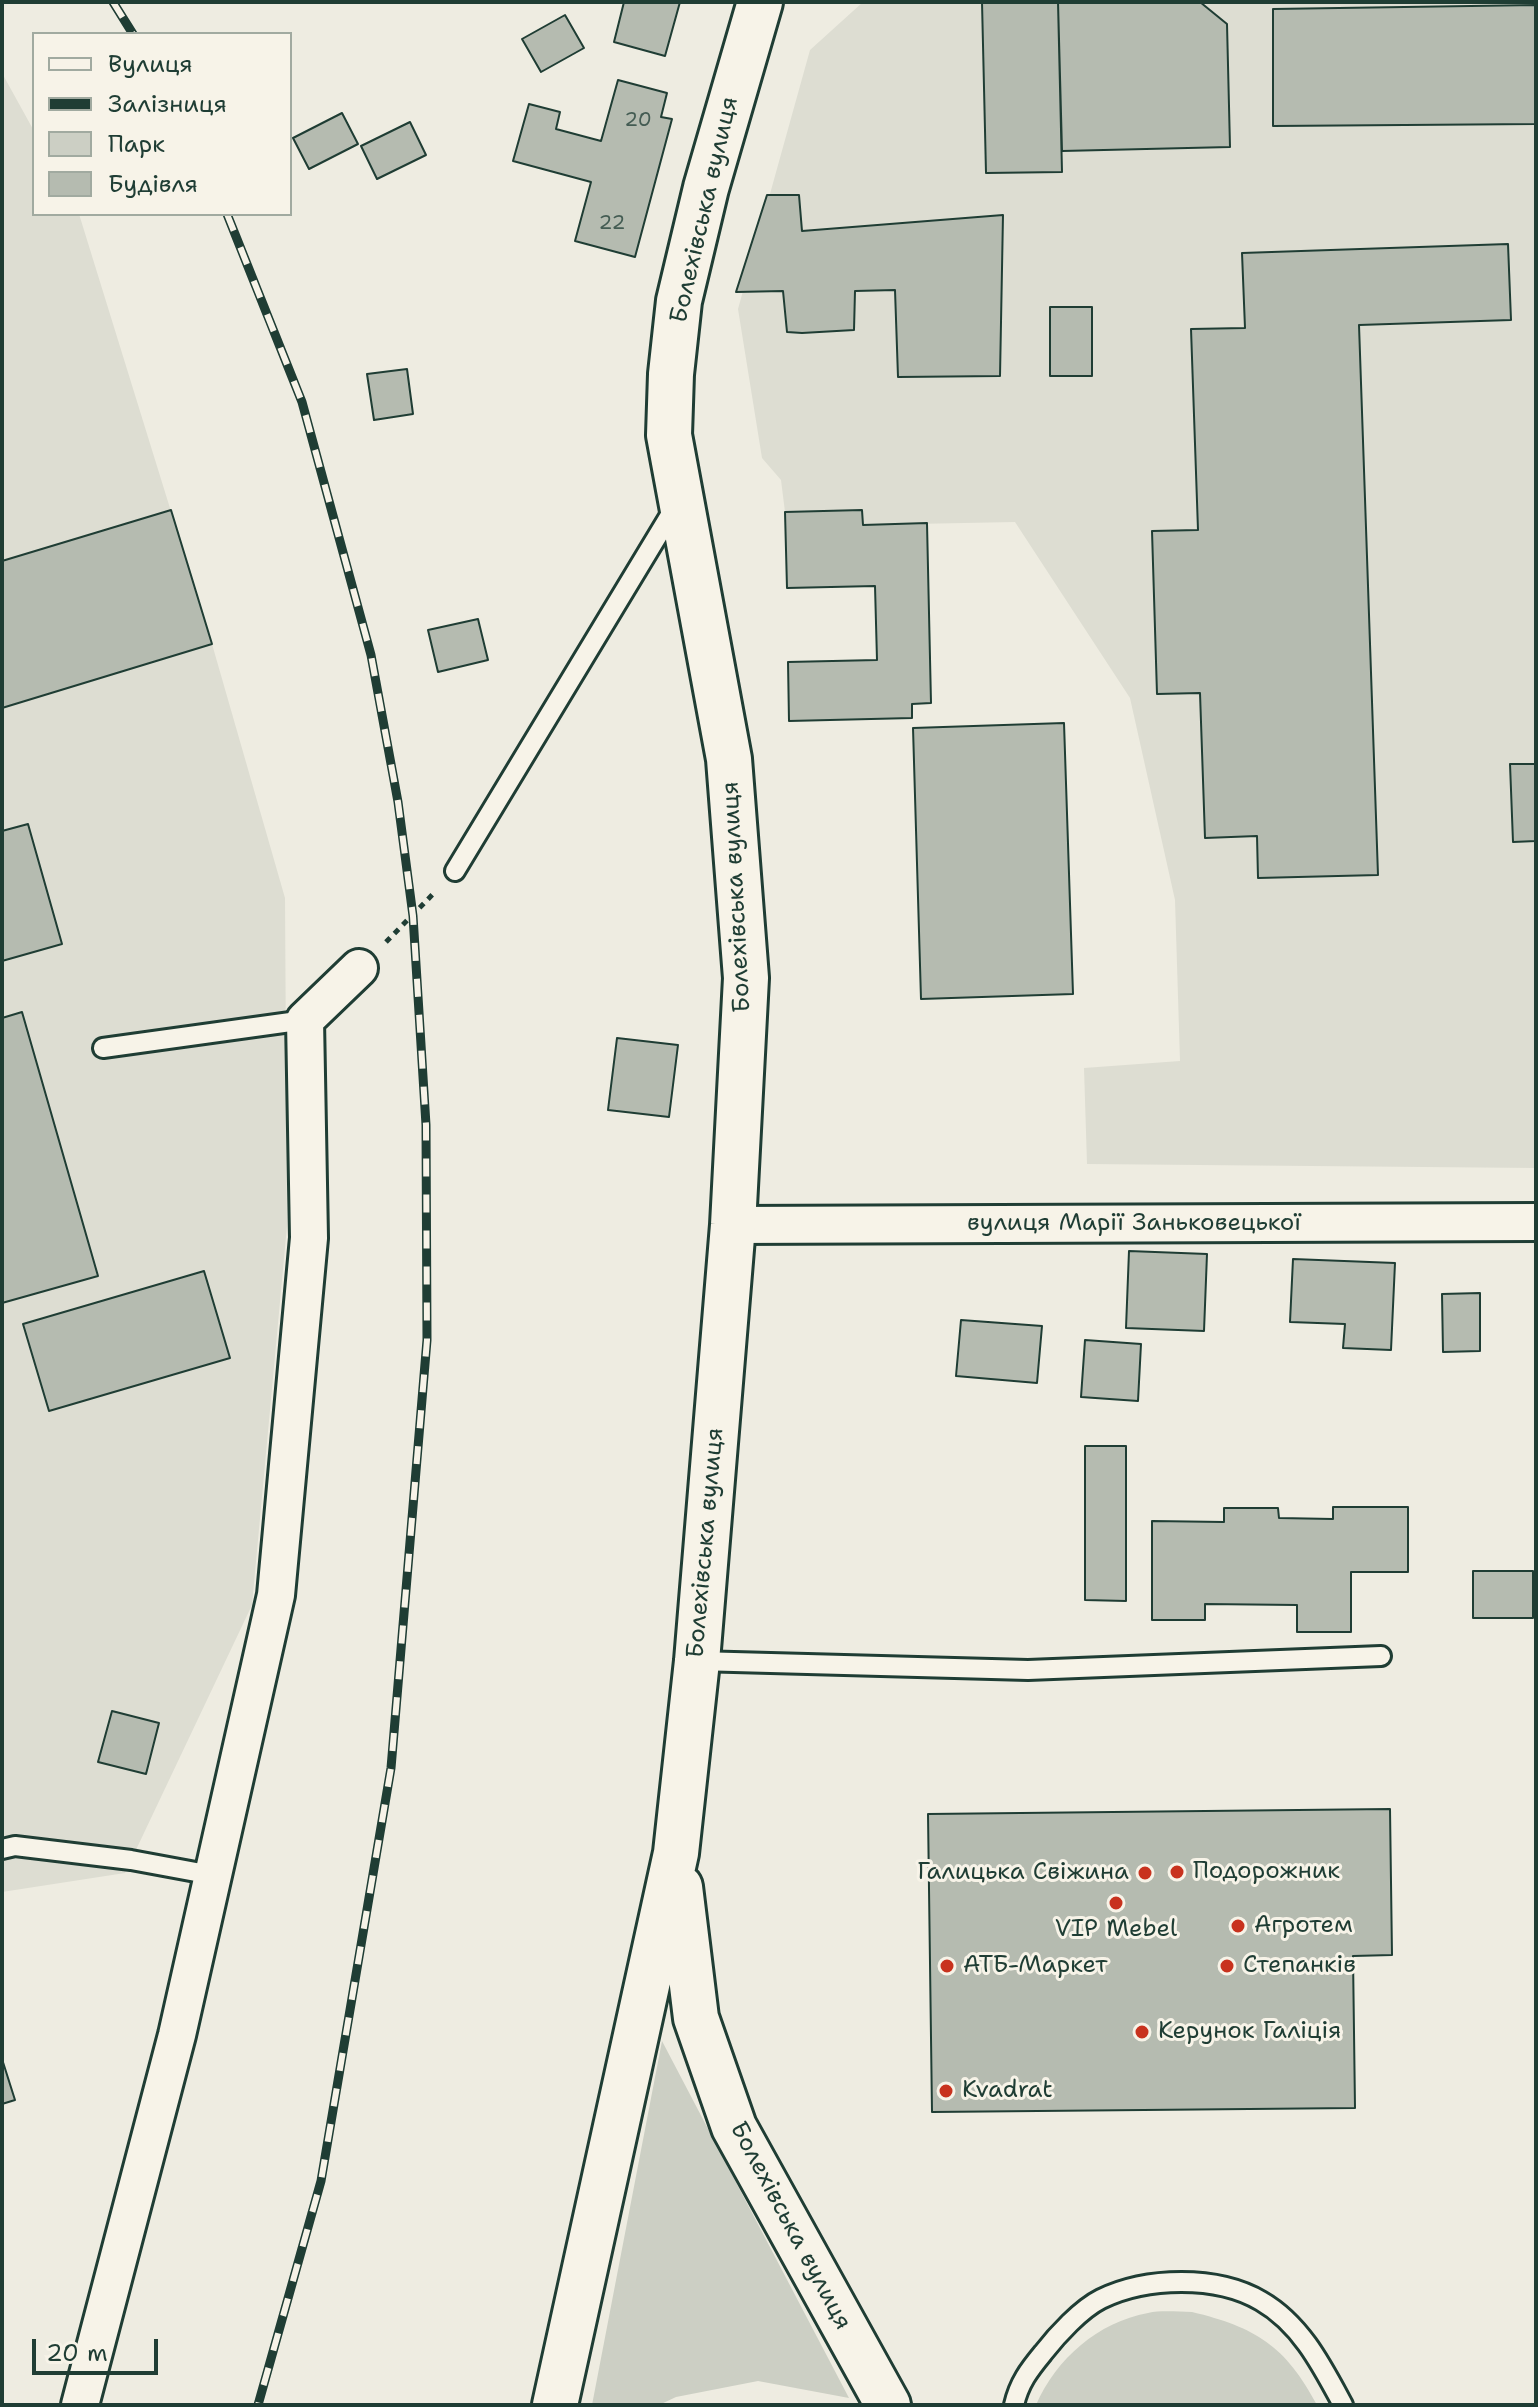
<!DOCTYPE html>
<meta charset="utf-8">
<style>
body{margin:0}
#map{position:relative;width:1538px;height:2407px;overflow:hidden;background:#eeece1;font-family:"Shantell Sans",sans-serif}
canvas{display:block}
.frame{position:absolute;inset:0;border:4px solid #1f3d34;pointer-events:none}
.legend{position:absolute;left:32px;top:32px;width:260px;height:184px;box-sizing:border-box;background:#f7f3e8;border:2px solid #a1aaa0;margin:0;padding:10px 14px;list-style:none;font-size:24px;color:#1f3d34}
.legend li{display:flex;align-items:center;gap:16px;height:40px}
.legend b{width:40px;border:2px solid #a1aaa0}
.scale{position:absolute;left:32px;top:2339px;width:126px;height:36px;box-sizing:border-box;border:4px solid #1f3d34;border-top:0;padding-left:10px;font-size:24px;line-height:28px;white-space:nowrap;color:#1f3d34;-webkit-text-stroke:6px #f7f3e8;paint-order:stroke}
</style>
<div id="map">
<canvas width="1538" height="2407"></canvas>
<div class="frame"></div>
<ul class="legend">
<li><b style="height:10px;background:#f7f3e8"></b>Вулиця</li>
<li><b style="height:10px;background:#1f3d34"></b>Залізниця</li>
<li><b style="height:22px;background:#cccfc4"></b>Парк</li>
<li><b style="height:22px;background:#b5bbb0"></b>Будівля</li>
</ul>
<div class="scale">20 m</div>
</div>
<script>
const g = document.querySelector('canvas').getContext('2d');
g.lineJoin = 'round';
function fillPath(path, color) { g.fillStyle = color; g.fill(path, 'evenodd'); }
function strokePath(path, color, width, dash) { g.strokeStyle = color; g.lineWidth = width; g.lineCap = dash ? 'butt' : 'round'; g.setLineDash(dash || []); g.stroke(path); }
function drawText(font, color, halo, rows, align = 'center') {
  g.font = font + ' "Shantell Sans",sans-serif'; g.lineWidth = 6; g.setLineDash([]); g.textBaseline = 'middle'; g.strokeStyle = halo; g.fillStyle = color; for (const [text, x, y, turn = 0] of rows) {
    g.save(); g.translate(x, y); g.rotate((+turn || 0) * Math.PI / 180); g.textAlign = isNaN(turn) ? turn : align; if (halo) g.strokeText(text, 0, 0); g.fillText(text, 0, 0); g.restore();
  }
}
const built = new Path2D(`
 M863,2h673v1166l-449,-4 -3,-96 96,-7 -5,-161 -45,-202 -115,-176 -152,3 -1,-14 -77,1 -4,-32 -19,-22 -24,-149 72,-259z
 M2,73l32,58v83h45l133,430 73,254 2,328 -35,379 -127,268 -123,19z`);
const green = new Path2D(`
 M662,2041l187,357 -91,-17 -82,16 -17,8h-67z
 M1192,2312c63,15 94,34 125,93h-281c20,-46 62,-83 112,-92 14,-3 30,-1 44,-1z`);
const building = new Path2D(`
 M624,2h56l-15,54 -51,-14z
 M982,2h76l4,170 -76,1z
 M1058,2h142l27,22 3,123 -168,4z
 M1536,5v119l-263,2v-117z
 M565,15l19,33 -43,24 -19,-33z
 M618,80l49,13 -6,24 11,2 -37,138 -60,-16 16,-59 -78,-21 16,-57 31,8 -4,17 45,12z
 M342,113l16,31 -49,25 -16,-31z
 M410,122l16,33 -49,24 -16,-33z
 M767,195h32l3,36 201,-16 -3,161 -102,1 -3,-87 -40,1 -1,39 -52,3 -15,-1 -4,-41 -47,1z
 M1508,244l3,76 -152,5 19,550 -120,3 -1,-42 -52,2 -5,-145 -43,1 -5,-163 46,-1 -7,-201 54,-1 -3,-75z
 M1050,307h42v69h-42z
 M407,369l6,45 -39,6 -7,-46z
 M171,510l41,134 -210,64v-147z
 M862,510l1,15 64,-2 4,180 -19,1v14l-123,3 -1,-59 89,-2 -2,-74 -88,2 -2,-76z
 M478,619l10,41 -50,12 -10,-42z
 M1064,723l9,271 -152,5 -8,-271z
 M1510,764h26v77l-23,1z
 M28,824l34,120 -60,17v-130z
 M22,1012l76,264 -96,27v-285z
 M617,1038l61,7 -9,72 -61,-7z
 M1129,1251l78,3 -3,77 -78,-3z
 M1293,1259l102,4 -4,87 -48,-2 2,-24 -55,-2z
 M204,1271l26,87 -181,53 -26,-87z
 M1480,1293v58l-37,1 -1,-58z
 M961,1320l81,6 -5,57 -81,-7z
 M1085,1340l56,4 -3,57 -57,-4z
 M1085,1446h41v155l-41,-1z
 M1333,1507h75v65h-57v60h-54v-27l-92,-1v16h-53v-99l72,1v-14h54l1,10 54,1z
 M1473,1571h60v47h-60z
 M112,1711l47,12 -13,51 -48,-12z
 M1390,1809l2,146 -39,1 2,152 -423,4 -4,-298z
 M2,2059l13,41 -13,4z`);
const path = new Path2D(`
 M386,942l49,-50`);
const lane = new Path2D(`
 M455,871l220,-364
 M103,1048l202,-28
 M697,1661l331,9 353,-14
 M2,1849l13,-3 116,14 81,15
 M1014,2405c5,-22 15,-35 29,-52 14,-18 38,-44 58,-54 45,-22 116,-24 160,2 40,23 61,65 82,104`);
const street = new Path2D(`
 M733,1225l803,-3
 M80,2405l97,-370 99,-440 33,-357 -4,-218 54,-52`);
const secondary = new Path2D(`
 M680,1887l16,131 38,109 154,278
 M555,2405l121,-552 21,-192 36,-436 13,-247 -17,-219 -60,-324 2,-61 8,-73 27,-113 54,-186`);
const rail = new Path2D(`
 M113,2l20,32
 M227,214l75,188 69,253 27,147 15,114 13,209 1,215 -36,428 -70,413 -63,224`);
const markers = [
 [1177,1872,8,"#c8321e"],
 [1145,1873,8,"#c8321e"],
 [1116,1903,8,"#c8321e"],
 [1238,1926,8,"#c8321e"],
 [947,1966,8,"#c8321e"],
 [1227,1966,8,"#c8321e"],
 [1142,2032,8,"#c8321e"],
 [946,2091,8,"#c8321e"]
];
const numberNames = [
 ["20",638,121],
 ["22",612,224]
];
const streetNames = [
 ["Болехівська вулиця",705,210,-77],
 ["Болехівська вулиця",737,897,-93],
 ["вулиця Марії Заньковецької",1134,1224],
 ["Болехівська вулиця",706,1543,-85],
 ["Болехівська вулиця",790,2226,62]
];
const poiNames = [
 ["Подорожник",1193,1872],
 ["Галицька Свіжина",1129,1873,"right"],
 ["Агротем",1254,1926],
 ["VIP Mebel",1116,1930,"center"],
 ["АТБ-Маркет",963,1966],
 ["Степанків",1243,1966],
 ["Керунок Галіція",1158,2032],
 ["Kvadrat",962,2091]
];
fillPath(built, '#ddddd2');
fillPath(green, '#cccfc4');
fillPath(building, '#b5bbb0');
strokePath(building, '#1f3d34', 2);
strokePath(lane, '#1f3d34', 24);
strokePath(street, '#1f3d34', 42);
strokePath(secondary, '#1f3d34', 50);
strokePath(path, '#1f3d34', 5, [6, 6]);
strokePath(lane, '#f7f3e8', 18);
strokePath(street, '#f7f3e8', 36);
strokePath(secondary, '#f7f3e8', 44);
strokePath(rail, '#1f3d34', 9);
strokePath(rail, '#f7f3e8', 6, [18]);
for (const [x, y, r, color] of markers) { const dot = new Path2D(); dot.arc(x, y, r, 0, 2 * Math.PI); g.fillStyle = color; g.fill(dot); strokePath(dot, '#f7f3e8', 3); }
drawText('20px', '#445c53', null, numberNames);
drawText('24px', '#1f3d34', '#f7f3e8', streetNames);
drawText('24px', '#1f3d34', '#f7f3e8', poiNames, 'left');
</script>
